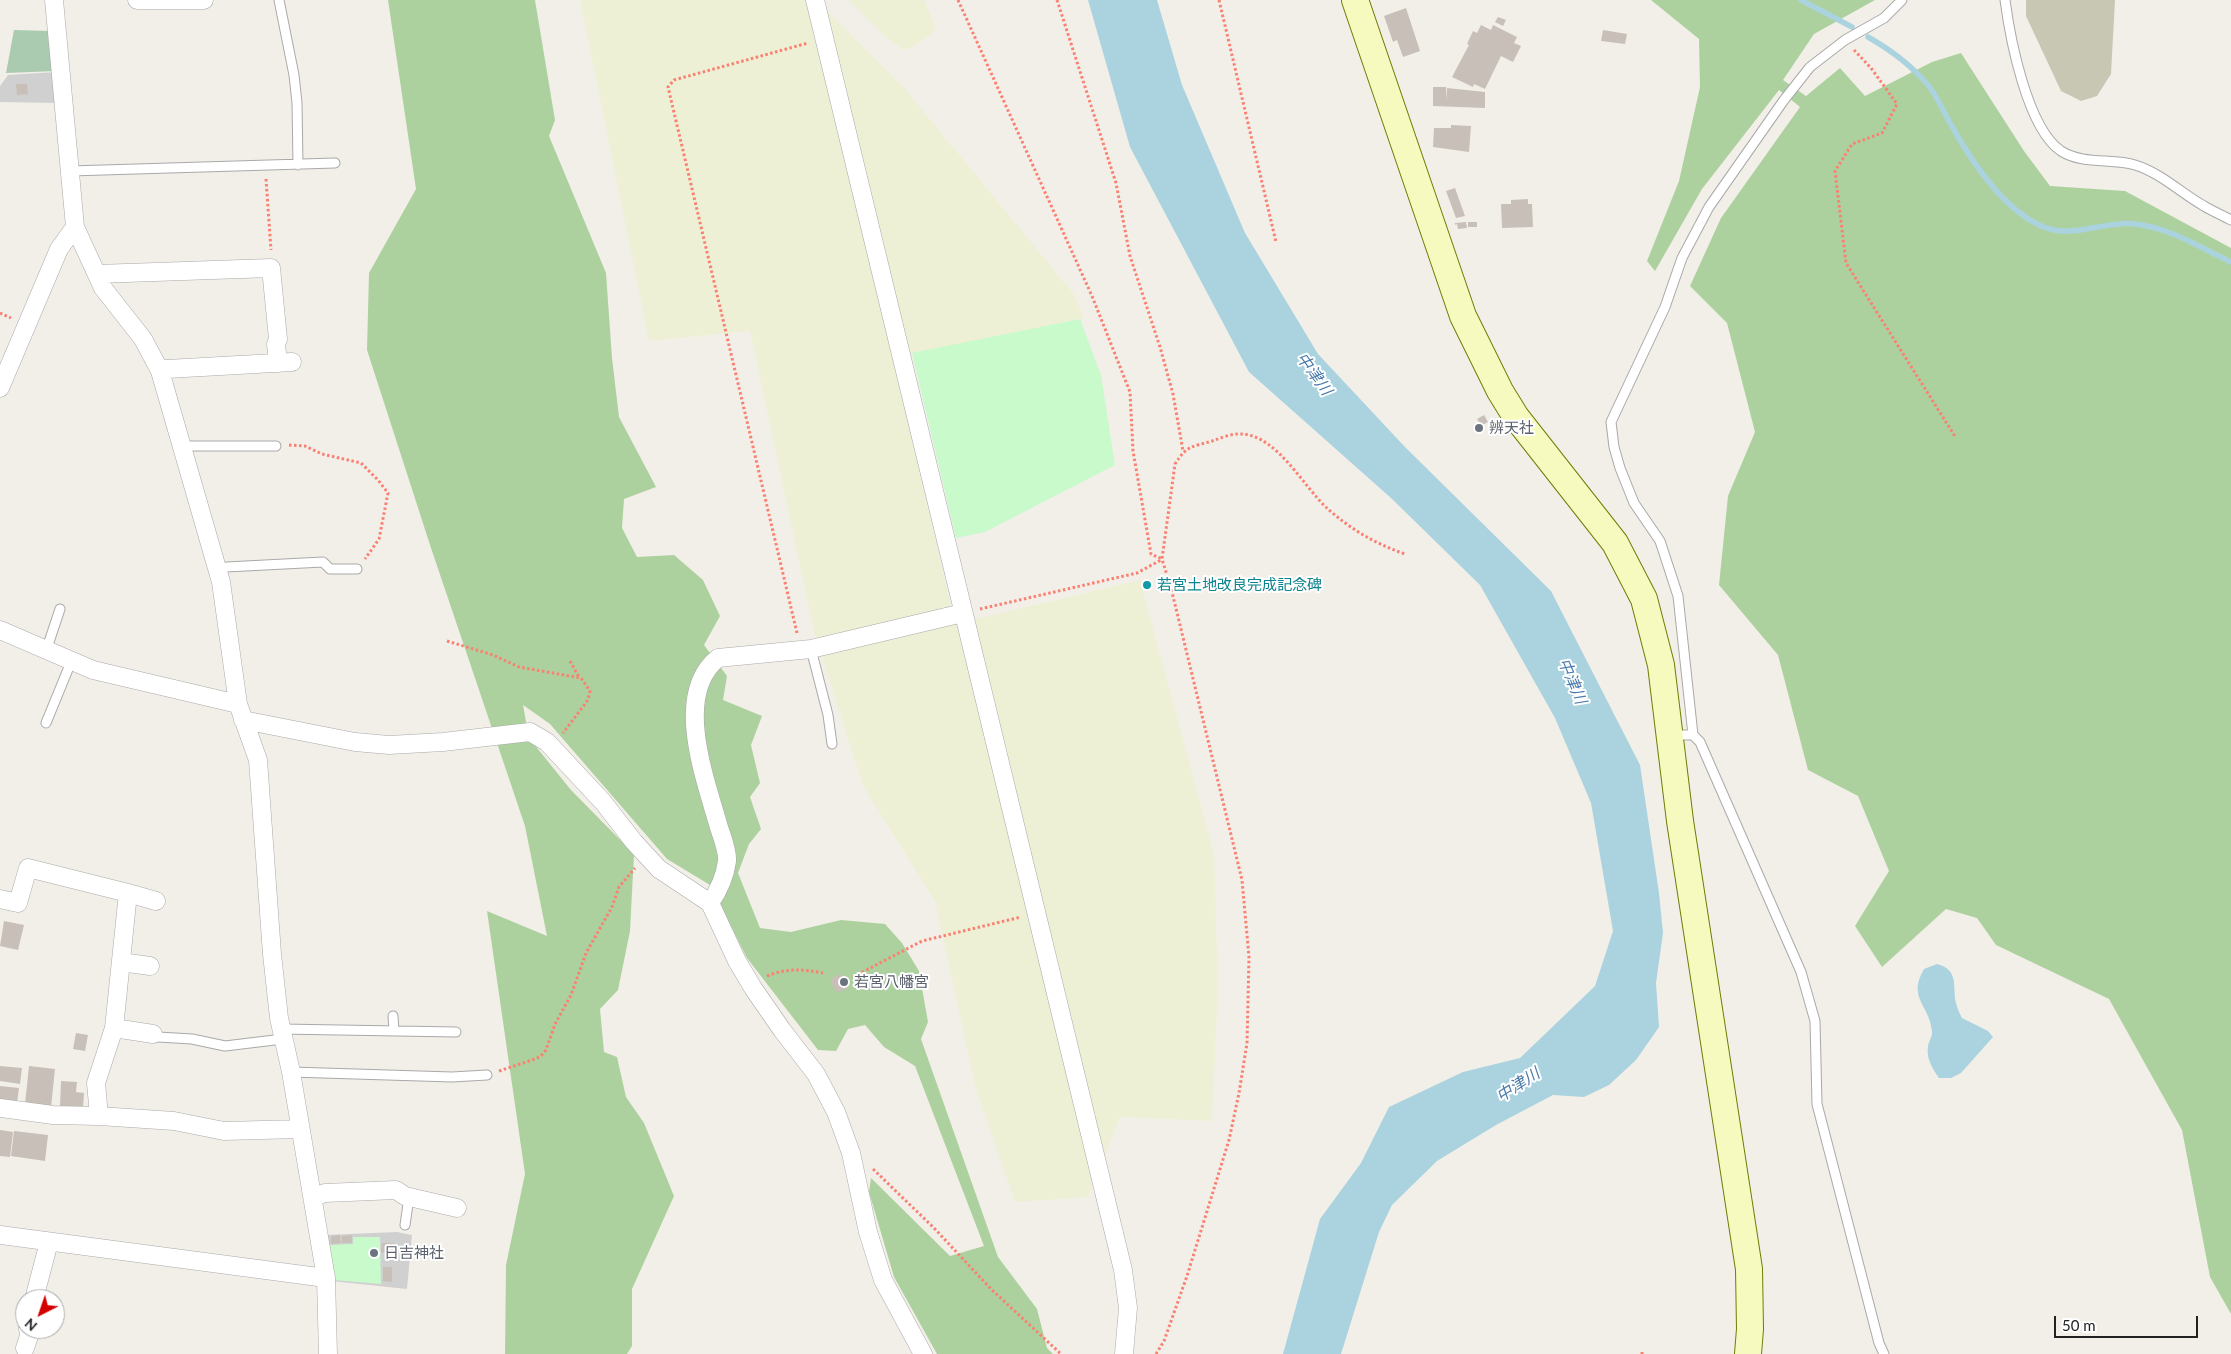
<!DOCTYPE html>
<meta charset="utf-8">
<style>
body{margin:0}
#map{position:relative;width:2231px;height:1354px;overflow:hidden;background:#f2efe9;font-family:Lato,sans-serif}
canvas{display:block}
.north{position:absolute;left:15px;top:1289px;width:50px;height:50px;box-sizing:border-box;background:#fff;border:1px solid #a7a7a7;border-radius:50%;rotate:221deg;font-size:14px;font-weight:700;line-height:20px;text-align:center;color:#222}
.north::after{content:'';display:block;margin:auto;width:18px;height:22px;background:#d40000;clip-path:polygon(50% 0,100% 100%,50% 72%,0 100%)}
.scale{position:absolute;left:2054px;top:1316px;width:144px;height:22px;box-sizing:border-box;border:2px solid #222;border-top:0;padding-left:6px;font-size:15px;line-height:18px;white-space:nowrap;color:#222;-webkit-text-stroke:4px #fff;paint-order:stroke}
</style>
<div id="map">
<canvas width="2231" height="1354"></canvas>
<div class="north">N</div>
<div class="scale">50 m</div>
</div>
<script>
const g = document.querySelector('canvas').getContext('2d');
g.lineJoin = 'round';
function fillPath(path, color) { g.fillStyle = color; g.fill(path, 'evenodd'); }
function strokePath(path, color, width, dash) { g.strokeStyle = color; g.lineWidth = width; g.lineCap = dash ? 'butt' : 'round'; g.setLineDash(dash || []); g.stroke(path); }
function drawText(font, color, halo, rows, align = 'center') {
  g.font = font + ' Lato,"Noto Sans JP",sans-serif'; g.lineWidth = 4; g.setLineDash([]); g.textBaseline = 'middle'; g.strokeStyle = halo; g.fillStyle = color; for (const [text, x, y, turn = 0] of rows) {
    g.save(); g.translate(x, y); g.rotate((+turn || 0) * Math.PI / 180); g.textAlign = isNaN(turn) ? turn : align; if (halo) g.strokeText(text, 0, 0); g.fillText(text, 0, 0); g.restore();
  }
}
const religious = new Path2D(`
 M56,72l2,31 -58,-1v-16l8,-11z
 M397,1232l15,3 -5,54 -76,-8 -5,-46z`);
const construction = new Path2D(`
 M2026,0h89l-4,74 -14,22 -16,5 -20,-10 -35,-75z`);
const farmland = new Path2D(`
 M580,0h237l88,89 168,204 11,25 -191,40 62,266 185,-44 74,274 4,132 -6,135 -92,-4 -32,80 -73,5 -40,-116 -40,-185 -72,-115 -49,-154 -64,-301 -101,10z
 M849,0h75l12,28 -3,5 -20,14 -10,3 -16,-12z`);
const forest = new Path2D(`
 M388,0h147l20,120 -6,16 57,137 6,85 7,59 37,70 -32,12 -2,29 15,29 37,-2 29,25 17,36 -16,29 23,31 -4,24 39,16 -11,29 9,38 -10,14 11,32 -12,15 -11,29 22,55 31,4 50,-12 44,4 17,19 17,28 9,51 -7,17 77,218 39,52 10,39 6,6h-116l-43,-77 -25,-85 2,-14 79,78 34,-10 -69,-180 -31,-19 -19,-22 -17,4 -12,22 -18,-1 -71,-92 -37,-73 -43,-26 -117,-135 -27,-19 6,33 42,52 63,64 -4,77 -12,59 -18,19 4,43 13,5 9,40 18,26 30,73 -42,93v57l-5,8h-122l1,-89 19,-91 -38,-263 60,25 -22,-110 -94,-278 -64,-198 2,-77 47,-84z
 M1651,0h224l-61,34 -31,46 23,16 34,-28 25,28 67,-34 29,-9 63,98 26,35 75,5 106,57v1066l-21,-37 -28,-147 -73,-131 -113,-54 -19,-27 -31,-9 -64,58 -27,-41 34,-55 -31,-75 -50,-26 -30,-115 -59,-70 9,-89 27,-64 -28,-109 -37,-37 31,-68 79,-111 -21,-17 -77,99 -47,82 -8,-10 32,-80 21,-94 -1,-48z`);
const cemetery = new Path2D(`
 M14,30l37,1 5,40 -50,2z`);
const park = new Path2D(`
 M1080,319l21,56 14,90 -130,67 -29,6 -44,-185z
 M353,1237h27l1,47 -48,-4 -3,-35 23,-1z`);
const water = new Path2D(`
 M1088,0h69l25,85 63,148 73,121 87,93 146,144 89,174 19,128 4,40 -7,50 3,44 -23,33 -27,25 -25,12 -31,-2 -57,30 -59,36 -45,44 -13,27 -38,122h-58l37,-135 41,-56 28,-56 74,-35 57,-14 75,-72 18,-55 -22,-128 -36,-85 -75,-133 -89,-87 -142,-126 -119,-225z
 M1937,964c23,6 15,23 19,39 1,5 4,11 6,15l26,13 5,6 -32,36 -10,5h-12c-7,-10 -13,-20 -11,-32 1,-6 5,-10 4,-15 -3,-27 -25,-33 -8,-62z`);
const stream = new Path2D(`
 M1801,0l51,27
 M1868,37c21,12 43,28 59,47 10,11 16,27 23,39 20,36 51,84 89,102 33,16 64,-5 97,-1 34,4 65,24 95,38`);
const building = new Path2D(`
 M1406,8l14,43 -17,6 -6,-17 -4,2 -9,-26z
 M1498,17l8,3 -3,6 -8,-4z
 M1481,25l10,5 2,-5 24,12 -3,6 7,3 -8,16 -12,-6 -16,33 -11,-5 -1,3 -21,-10 17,-32 -2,-1 6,-13 4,2z
 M1603,30l24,4 -2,10 -24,-3z
 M16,84h11l1,10 -11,1z
 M1433,87h13v14l1,-13 38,4v16l-52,-2z
 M1451,125l20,1 -2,26 -36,-5 1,-19h17z
 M1455,188l10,28 -9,2 -10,-27z
 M1528,199v5h4l1,23 -31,1 -1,-24h10v-4z
 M1466,222l1,6 -9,1 -1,-5 -2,1v-2z
 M1468,222h9v5h-9z
 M1484,415l4,7 -7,4 -4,-7z
 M4,921l20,4 -6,25 -18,-4z
 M841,974l1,3 3,-1 4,8 -2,1 1,3 -12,5 -6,-14z
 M76,1033l12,2 -3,16 -12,-2z
 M0,1066l22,2 -2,16 -20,-3z
 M29,1066l26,3 -4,38 -26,-3z
 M61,1081l16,1 -1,10 8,1 -1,15 -23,-1z
 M0,1086l19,2 -2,15 -17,-2z
 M0,1130l13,2 -3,25 -10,-1z
 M14,1131l34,4 -3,26 -34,-5z
 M340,1235l1,8 -10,1v-8z
 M352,1235v8h-10v-7z
 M382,1243h12v10l-13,-1z
 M383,1267h9v15l-9,-1z`);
const path = new Path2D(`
 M958,0l134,296 38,96 3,59 18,103 11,5
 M1057,0l59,183 14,73 30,91 13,47 10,57
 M1219,0l57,242
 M1854,50l17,18 26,36 -15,29 -30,11 -17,27 11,92 110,175
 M266,179l5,71
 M0,313l11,5
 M289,445l16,1 17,8 39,9 17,17 10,13 -9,46 -14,20
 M980,609l157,-36 24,-13
 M797,633l-129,-546 6,-7 134,-37
 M447,641l46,14 26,12 62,11 9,13 -2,9 -25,33
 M570,661l9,16
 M767,976c20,-8 35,-7 56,-3
 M853,977l69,-36 99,-24
 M499,1071l36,-12 6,-3 5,-6 9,-26 16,-29 15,-42 26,-46 7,-20 16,-19
 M873,1169l61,59 57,61 70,65
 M1156,1354l8,-13 23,-65 42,-136 10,-47 8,-50 2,-86 -7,-77 -71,-292 -9,-29 13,-95c12,-19 17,-17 37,-23 9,-3 20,-8 30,-7 36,2 62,54 87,76 23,20 47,34 76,44
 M1642,1354v-2`);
const lane = new Path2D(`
 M279,0l15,75 3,28 1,62
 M2005,0c5,38 22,128 56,151 22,14 51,7 74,14 26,8 46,28 69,41 8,5 18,9 27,14
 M70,171l265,-8
 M181,446h95
 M218,571l8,-4 97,-5 7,7h27
 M811,649l17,66 4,29
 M46,651l14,-42
 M46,723l25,-61
 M1672,735h21l7,7 101,230 14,49 2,83 62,239 5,11
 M1693,735l-15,-139 -18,-55 -26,-38 -14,-35 -6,-21 -3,-25 54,-115 17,-49 27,-51 75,-107 26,-33 35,-27 39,-22 18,-18
 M393,1016l1,15
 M281,1029l175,3
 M153,1034l5,3 34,2 33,7 58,-7
 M291,1072l161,5 35,-2
 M405,1225l4,-28`);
const street = new Path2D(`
 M54,0l21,227 28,61 40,51 17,32 61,211 17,122 20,56 14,194 7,64 12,54 35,206 2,76
 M137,0h67
 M815,0l308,1270 5,38 -4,46
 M97,274l174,-6 7,71 -2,5 2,19
 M160,371l7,-2 125,-7
 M0,388l59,-139 16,-22
 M0,630l93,40 145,34
 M243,720l112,22 34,3 54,-3 87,-10 17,10 56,60 31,40 25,27 51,34 27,58 16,27 29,42 34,44 20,38 15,41 17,79 15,48 40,74
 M128,893l28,8
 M0,899l18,4 10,-35 100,25 -14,135 -18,55 3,33
 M710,903c9,-13 15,-26 17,-42 1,-11 -6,-26 -9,-37 -13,-46 -45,-130 0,-166l93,-9 152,-36
 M121,962l29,4
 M114,1028l39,6
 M0,1108l53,7 46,1 75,5 50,10 76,-2
 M313,1197l12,-4 71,-3 9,6 52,12
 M0,1235l326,43
 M34,1299l15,-57
 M25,1348l5,-15 -2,-4`);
const secondary = new Path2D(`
 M1355,0l108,316 37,75 16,26 99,126 29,56 17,66 19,156 69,448 1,60 -2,25`);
const markers = [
 [1479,428,5,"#6b7280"],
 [1147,585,5,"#0f9aa8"],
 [844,982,5,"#6b7280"],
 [374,1253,5,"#6b7280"]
];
const worshipNames = [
 ["辨天社",1489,428],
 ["若宮八幡宮",854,982],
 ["日吉神社",384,1253]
];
const cultureNames = [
 ["若宮土地改良完成記念碑",1157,585]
];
const waterNames = [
 ["中津川",1314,374,54],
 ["中津川",1572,681,67],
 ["中津川",1518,1085,-33]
];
fillPath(religious, '#d0d0d0');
fillPath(construction, '#c7c7b4');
fillPath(farmland, '#eef0d5');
fillPath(forest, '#add19e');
fillPath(cemetery, '#aacbaf');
fillPath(park, '#c8facc');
fillPath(water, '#aad3df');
strokePath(stream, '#aad3df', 5.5);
fillPath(building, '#c7bfb8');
strokePath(lane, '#a9a9a9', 11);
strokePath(street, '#a9a9a9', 19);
strokePath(secondary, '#707d05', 28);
strokePath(path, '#fa8072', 3, [2.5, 2.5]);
strokePath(lane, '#fff', 9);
strokePath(street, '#fff', 18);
strokePath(secondary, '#f7fabf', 26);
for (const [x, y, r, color] of markers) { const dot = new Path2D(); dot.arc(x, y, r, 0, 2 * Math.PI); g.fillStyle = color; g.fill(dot); strokePath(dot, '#fff', 2); }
drawText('15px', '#5b616d', '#fff', worshipNames, 'left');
drawText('15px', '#0d838f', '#fff', cultureNames, 'left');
drawText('italic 16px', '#4a7aab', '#fff', waterNames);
</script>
